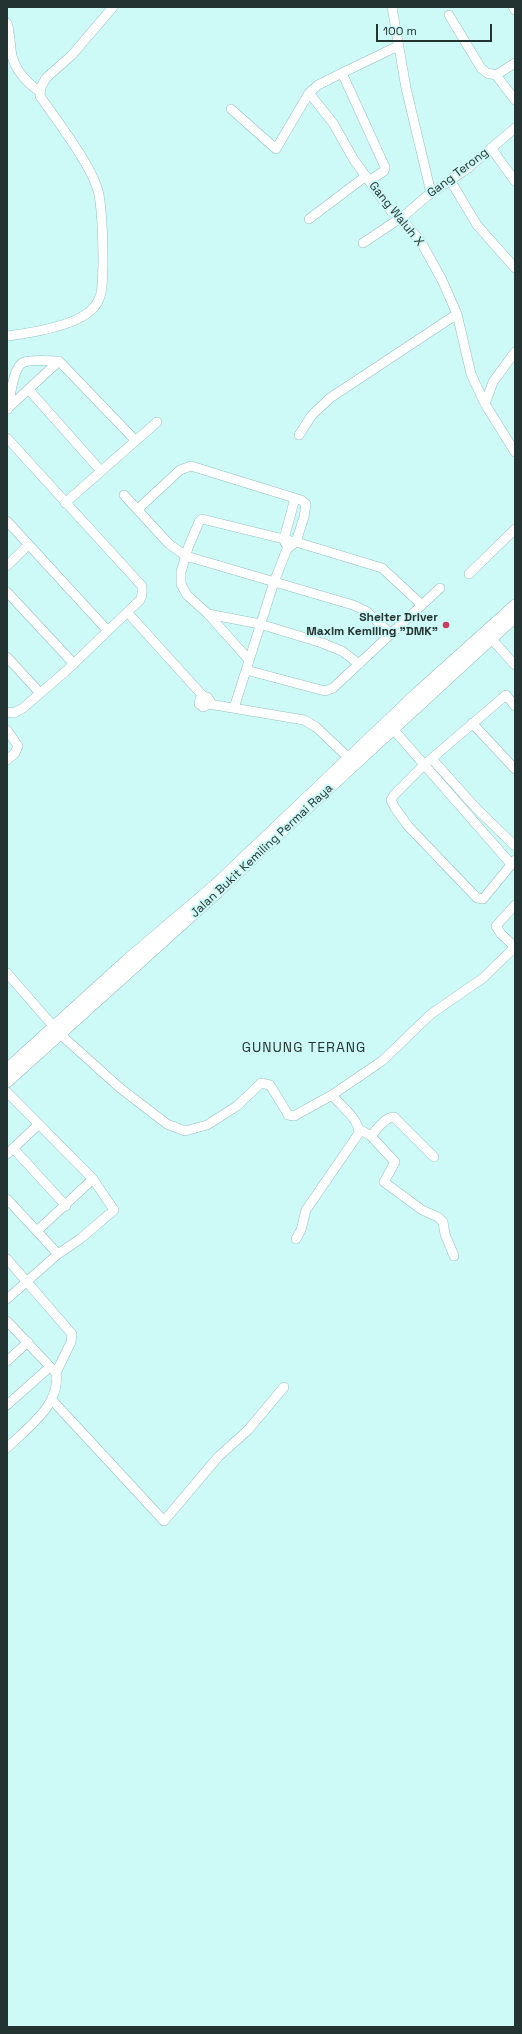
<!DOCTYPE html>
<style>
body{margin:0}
#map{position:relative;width:522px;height:2034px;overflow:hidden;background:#cdf9f7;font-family:"Space Grotesk",sans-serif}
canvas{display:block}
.frame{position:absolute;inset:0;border:8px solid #223332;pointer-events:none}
.scale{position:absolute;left:376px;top:24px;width:116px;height:18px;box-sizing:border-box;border:2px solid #223332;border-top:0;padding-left:5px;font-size:12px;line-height:14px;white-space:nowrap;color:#223332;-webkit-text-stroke:3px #cdf9f7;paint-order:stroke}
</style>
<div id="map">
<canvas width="522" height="2034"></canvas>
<div class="frame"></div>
<div class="scale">100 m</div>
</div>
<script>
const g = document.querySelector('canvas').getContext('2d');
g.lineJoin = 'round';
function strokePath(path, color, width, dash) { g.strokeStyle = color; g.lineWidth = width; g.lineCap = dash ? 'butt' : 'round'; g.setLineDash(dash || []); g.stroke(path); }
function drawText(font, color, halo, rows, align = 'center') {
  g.font = font + ' "Space Grotesk",sans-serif'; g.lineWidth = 4; g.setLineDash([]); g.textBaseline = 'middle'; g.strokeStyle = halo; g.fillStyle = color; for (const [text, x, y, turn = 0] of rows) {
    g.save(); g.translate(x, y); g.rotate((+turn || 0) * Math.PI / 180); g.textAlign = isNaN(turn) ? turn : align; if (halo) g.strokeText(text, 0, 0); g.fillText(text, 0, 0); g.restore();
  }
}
const minor = new Path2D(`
 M392,7l14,81 25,105
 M513,7l2,3
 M449,15l32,53 6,5 9,2 19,-12
 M7,23c3,9 3,18 4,27 2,19 15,32 29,42
 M496,75l19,25
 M309,93l24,30 21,37 37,51 10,7 20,24 21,38 15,34 14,60 14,30 30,48
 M231,109l45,40 33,-56 9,-8 24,-12
 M491,148l24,33
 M450,180l27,45 38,43
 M369,181l15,-10 1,-4 -43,-94 56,-27
 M309,219l57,-43
 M363,243l42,-28 22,-19 41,-28 47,-40
 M7,336c24,-3 73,-10 88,-30 9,-11 7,-27 8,-41 0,-23 0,-47 -4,-70 -5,-27 -42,-74 -59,-99l1,-9 5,-9 26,-23 41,-48
 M29,390l72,81
 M485,404l8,-22 22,-30
 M7,409l52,-48
 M8,409c2,-11 5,-43 16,-47 11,-3 24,-1 35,-1l76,79
 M299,435l13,-20 18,-17 127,-84
 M7,438l135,148v9l-2,5 -75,72 -42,36 -9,5 -7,-1
 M124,495l45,49 17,12 167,49 13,6 25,23
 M65,503l92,-81
 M138,509l42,-39 11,-4 110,34 5,4 -2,13 -8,25 -9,7 -13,33 -40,126
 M7,521l101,110
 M285,543l-1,-4 11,-41
 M7,566l21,-21
 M469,574l46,-45
 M7,592l67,72
 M128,613l75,83
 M208,614l52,10 62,19 20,8 17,13
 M487,634l28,31
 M7,657l33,36
 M249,660l-41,-46 -21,-19 -6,-11v-12l7,-24 11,-26 3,-3 94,23 86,26 40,37
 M246,670l79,21 8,-3 107,-100
 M209,704l1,-3 -3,-4 -4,-1 -3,3 -1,5 4,3 6,-3 95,16 12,7 38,36
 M515,706l-9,-11 -82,70 -30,30 -3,5 4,8 13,18 69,72 6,1 32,-39
 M472,723l43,46
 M393,729l118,135
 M7,730l11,16 -3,7 -8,7
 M432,759l44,49 39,38
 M515,905l-19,21 5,8 14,13
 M7,973l53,61 60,54 47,36 18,7 22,-6 30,-19 24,-23 9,2 16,26 2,4 6,1 38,-21
 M7,1092l86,87 21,31 -34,29 -22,15 -51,45
 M359,1129l12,7 24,26 -11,20 38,28 16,7 5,5 2,12 9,22
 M371,1136c6,-7 14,-19 23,-19l40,40
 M13,1148l53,58
 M7,1154l31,-29
 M7,1199l51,55
 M37,1231l56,-52
 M296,1239l5,-9 5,-20 53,-77c0,-14 -18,-27 -27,-38l50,-34 49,-47 52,-36 32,-31
 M7,1259l65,75 -1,8 -15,31 -49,-52
 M7,1361l21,-19
 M52,1400l112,121 54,-64 30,-27 36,-43
 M7,1405l43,-38
 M7,1448c20,-20 54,-43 49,-75`);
const tertiary = new Path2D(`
 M7,1069l120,-109 87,-74 203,-193 98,-88
 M7,1082l211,-190 44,-42 253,-233`);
const markers = [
 [446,625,4,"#cd3d5b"]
];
const streetNames = [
 ["Gang Terong",458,173,-37],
 ["Gang Waluh X",396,214,51],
 ["Jalan Bukit Kemiling Permai Raya",262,851,-43]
];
const poiNames = [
 ["Shelter Driver",438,618],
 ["Maxim Kemiling \"DMK\"",438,632]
];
const quarterNames = [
 ["GUNUNG TERANG",304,1048]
];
strokePath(minor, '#95c0be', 10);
strokePath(tertiary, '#95c0be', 12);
strokePath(minor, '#fff', 9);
strokePath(tertiary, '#fff', 11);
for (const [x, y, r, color] of markers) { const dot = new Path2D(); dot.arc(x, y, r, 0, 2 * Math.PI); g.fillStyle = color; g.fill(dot); strokePath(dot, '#cdf9f7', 1.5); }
drawText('12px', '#223332', '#cdf9f7', streetNames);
drawText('bold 12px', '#223332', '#cdf9f7', poiNames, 'right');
g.letterSpacing = '1px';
drawText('14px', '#223332', '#cdf9f7', quarterNames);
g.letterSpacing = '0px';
</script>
